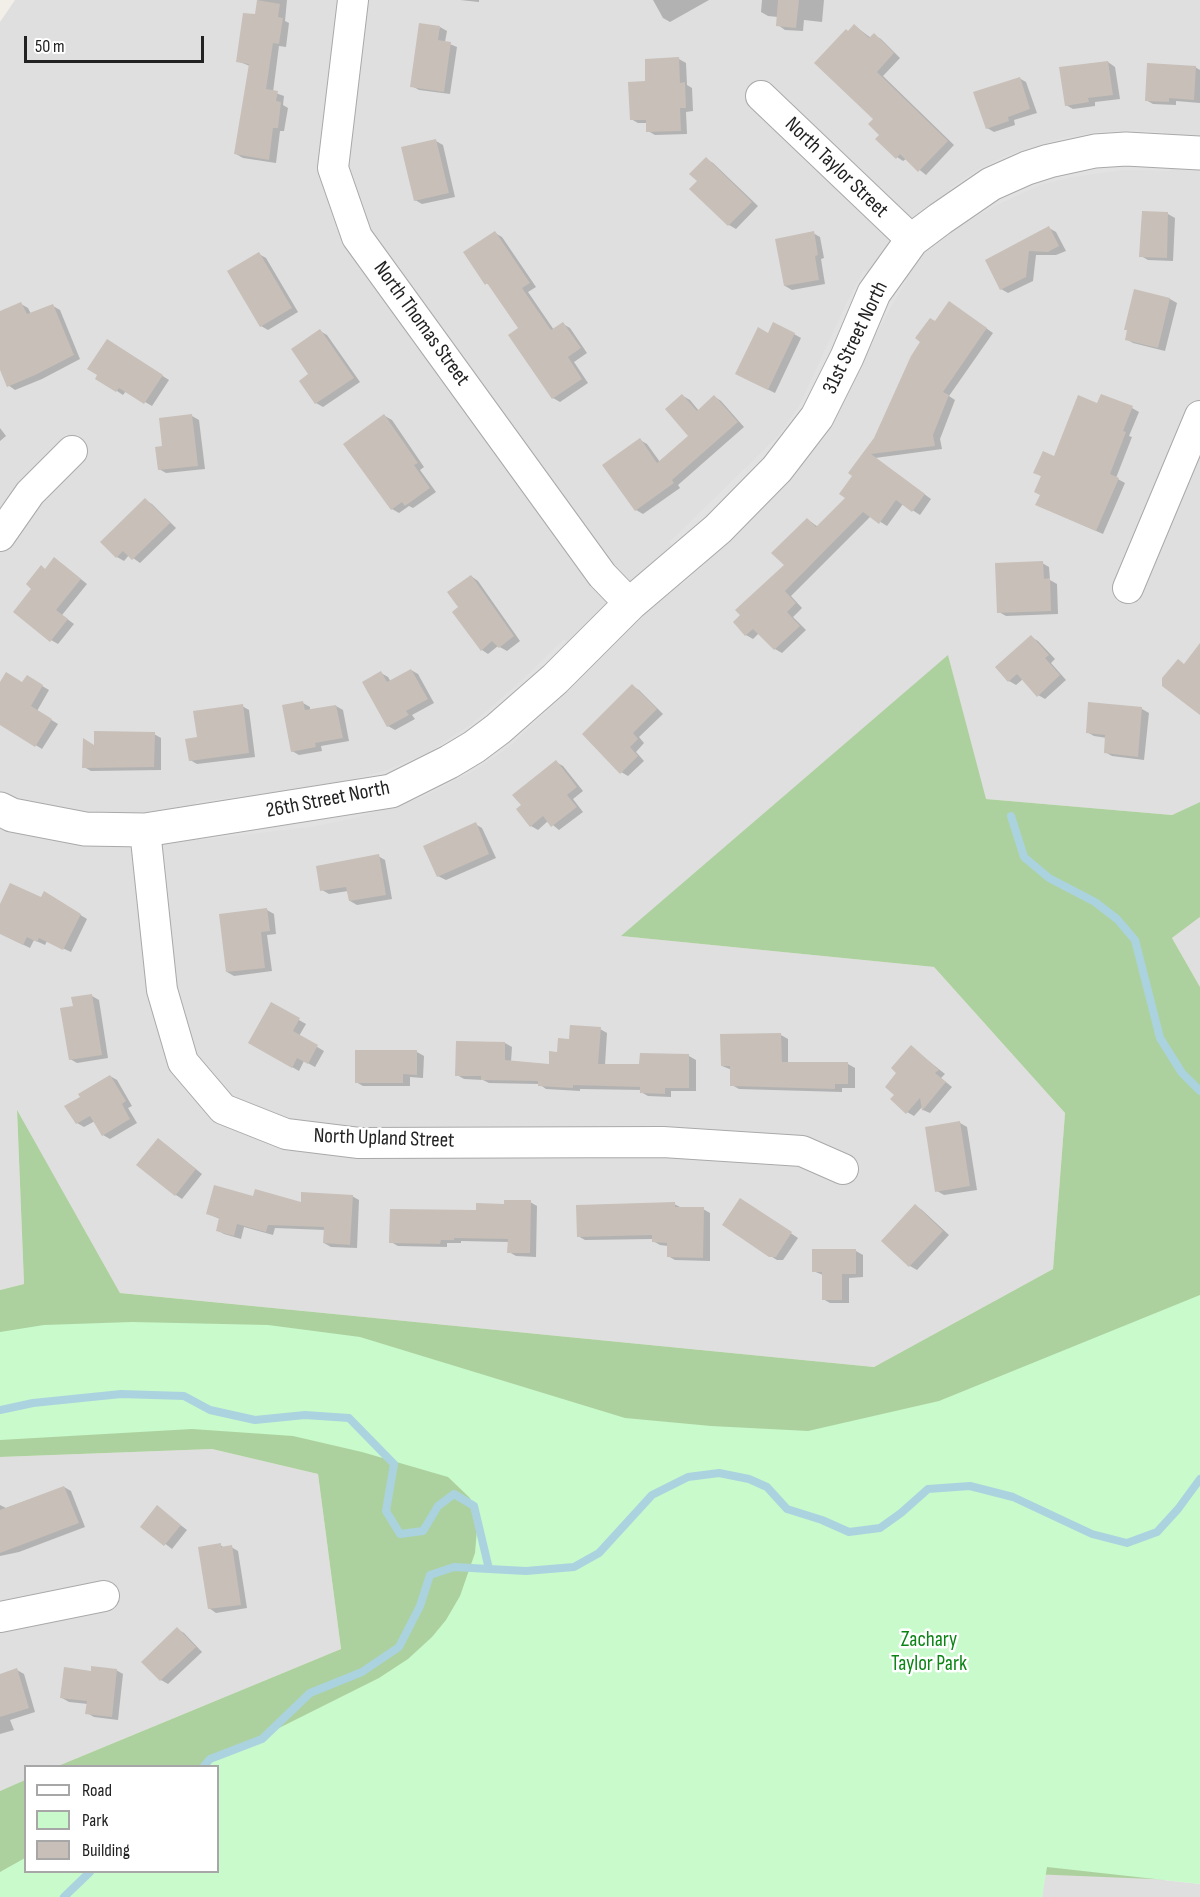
<!DOCTYPE html>
<style>
body{margin:0}
#map{position:relative;width:1200px;height:1897px;overflow:hidden;background:#f2efe9;font-family:"Sofia Sans Condensed",sans-serif}
canvas{display:block}
.legend{position:absolute;left:24px;top:1765px;width:195px;height:108px;box-sizing:border-box;background:#fff;border:2px solid #a7a7a7;margin:0;padding:8px 10px;list-style:none;font-size:18px;color:#222}
.legend li{display:flex;align-items:center;gap:12px;height:30px}
.legend b{width:30px;border:2px solid #a7a7a7}
.scale{position:absolute;left:24px;top:36px;width:180px;height:27px;box-sizing:border-box;border:3px solid #222;border-top:0;padding-left:8px;font-size:18px;line-height:21px;white-space:nowrap;color:#222;-webkit-text-stroke:4px #fff;paint-order:stroke}
</style>
<div id="map">
<canvas width="1200" height="1897"></canvas>
<ul class="legend">
<li><b style="height:8px;background:#fff"></b>Road</li>
<li><b style="height:16px;background:#c8facc"></b>Park</li>
<li><b style="height:16px;background:#c7bfb8"></b>Building</li>
</ul>
<div class="scale">50 m</div>
</div>
<script>
const g = document.querySelector('canvas').getContext('2d');
g.lineJoin = 'round';
function fillPath(path, color) { g.fillStyle = color; g.fill(path, 'evenodd'); }
function strokePath(path, color, width, dash) { g.strokeStyle = color; g.lineWidth = width; g.lineCap = dash ? 'butt' : 'round'; g.setLineDash(dash || []); g.stroke(path); }
function drawText(font, color, halo, rows, align = 'center') {
  g.font = font + ' "Sofia Sans Condensed",sans-serif'; g.lineWidth = 5; g.setLineDash([]); g.textBaseline = 'middle'; g.strokeStyle = halo; g.fillStyle = color; for (const [text, x, y, turn = 0] of rows) {
    g.save(); g.translate(x, y); g.rotate((+turn || 0) * Math.PI / 180); g.textAlign = isNaN(turn) ? turn : align; if (halo) g.strokeText(text, 0, 0); g.fillText(text, 0, 0); g.restore();
  }
}
const residential = new Path2D(`
 M15,0h1185v802l-28,13 -187,-16 -37,-143 -326,280 312,31 131,146 -12,156 -179,98 -754,-74 -103,-181 7,172 -24,6v-1268z
 M1200,917v70l-28,-49z
 M212,1449l106,25 23,175 -283,117h-32l-1,14 -25,11v-334z
 M1046,1867l154,17v13h-158z`);
const forest = new Path2D(`
 M948,655l38,144 186,16 28,-13v115l-28,21 28,49v894l-193,-8 -1,24h-1006v-106l25,-11 1,92h192v-106h-160l283,-117 -23,-175 -106,-25 -212,8v-167l24,-6 -7,-174 103,183 754,74 179,-98 12,-156 -131,-146 -313,-31z`);
const park = new Path2D(`
 M1200,1295v589l-153,-17 -5,30h-1042v-25l25,-14 1,14h192v-106h-15l176,-88 29,-19 24,-22 14,-17 14,-24 15,-43 2,-24 -7,-31 -22,-21 -86,-25 -69,-16 -101,-7 -192,11v-108l44,-7 88,-3 136,3 92,12 265,81 86,8 97,5 131,-30z`);
const parking = new Path2D(`
 M1133,130l31,2v7l-211,55 -4,-5 28,-19 28,-14 34,-11 25,-7 36,-6z
 M1170,164v7l-46,-1 -52,7 -32,8 -45,21 -27,15 -4,-6 67,-35 57,-13z
 M864,270l6,5 -65,136 -21,30 -72,73 -39,34 -4,-6 110,-107 20,-29 47,-102z
 M900,276l6,5 -30,53 -48,99 -41,49 -42,44 -63,59 -6,-5 63,-61z
 M564,639l7,7 -100,89 -102,49 -172,26 -2,-8 90,-11 55,-9 44,-11 43,-18 43,-28 51,-44z
 M567,685l4,4 -61,57 -33,23 -54,28 -68,21 -44,9 -112,13 1,-7 107,-14z`);
const shadow = new Path2D(`
 M258,0h29l-2,21 4,2 -3,24 -7,-1 -6,46 11,4 -1,9 5,3 -4,23h-4l-4,32 -33,-5 -7,-4 14,-88 -13,-5 19,-45z
 M460,0h19v2z
 M653,0h56l-39,22 -7,-4z
 M762,0h62l-2,22 -18,-2 -1,11 -18,-1 -7,-5v-8l-10,-1 -7,-4z
 M855,26l16,12 3,-3 7,4 19,19 -17,18 71,69 -28,30 -20,-16 -3,2 -6,-4 -16,-22 -6,-17z
 M440,27l7,4 -2,11 12,5 -7,47 -31,-4 -7,-4z
 M679,59l7,4 1,22 5,3 1,23 -7,1 1,22 -32,1 -7,-4 -1,-8h-9l-7,-4 16,-37z
 M1108,62l7,5 5,32 -25,3v4l-22,3 -7,-4z
 M1195,67l5,3v33l-24,-2v4l-23,-1 -7,-4z
 M1019,78l7,4 11,31 -23,7 1,5 -21,7 -7,-4z
 M436,141l7,4 12,52 -33,7 -7,-4z
 M706,159l7,4 45,43 -22,23 -7,-4 -38,-36 8,-8z
 M1143,212l25,2 7,4 -2,43 -25,-1 -7,-4z
 M1049,228l7,4 10,19 -10,4h-20l-3,26 -25,12 -7,-4 -14,-28z
 M495,233l7,4 34,50 -8,5 26,38 9,-6 7,4 17,25 -13,9 14,21 -28,19 -7,-4 -33,-69 -29,-43 -5,-3z
 M813,233l7,4 4,21 -3,1 4,25 -33,6 -7,-4z
 M259,254l7,4 32,54 -30,18 -7,-4z
 M1135,291l35,8 7,4 -12,48 -32,-8 -7,-4z
 M21,304l7,4 3,6 22,-8 7,4 20,49 -38,20 -27,11 -7,-5 -8,-19v-54z
 M956,307l37,26 -44,63 6,4 -15,39 2,10 -67,9 56,41 -11,16 -17,-11 -16,22 -16,-10 -80,80 11,12 -9,9 13,13 -24,23 -7,-4 -16,-16 -6,6 -7,-4 -11,-13 51,-57 21,-46 11,8 29,-29 7,-22 21,-37 47,-98 14,-18z
 M320,331l7,4 33,47 -37,25 -7,-4z
 M794,334l7,4 -26,55 -31,-15 25,-43z
 M114,345l55,35 -17,26 -26,-15 -3,4 -6,-4z
 M683,396l7,4 9,11 16,-14 6,4 23,26 -66,58 2,3 -37,26 -7,-4 -32,-45 36,-25 7,4 13,18 30,-26z
 M1098,405l34,3 7,4 -10,24 3,1 -16,41 9,5 -22,51 -59,-26 -3,-13 1,-18 -7,-5 20,-14z
 M192,416l7,4 6,49 -39,4 -7,-4 5,-22z
 M385,416l7,4 32,47 -4,3 16,22 -23,16 -4,-2 -10,7 -7,-4z
 M0,428l6,8 -6,5z
 M145,500l7,4 24,24 -36,35 -11,-8 -5,6 -7,-4z
 M61,563l26,21 -25,31 12,9 -16,20 -7,-4 -5,-70z
 M1042,563l7,4 1,13 7,4 1,30 -52,2 -7,-4z
 M471,576l7,5 42,60 -13,10 -9,-5 -10,8 -6,-4 -22,-42z
 M1031,637l7,4 17,18 -4,4 15,17 -21,19 -7,-4 -15,-16 -7,6 -7,-4 -12,-14z
 M411,670l7,4 16,29 -22,12 3,4 -20,11 -7,-4 -7,-53 7,4 3,5z
 M27,677l22,13 -12,21 21,13 -16,25 -42,-26v-38l23,-1z
 M632,686l7,4 24,24 -24,23 5,6 -8,9 8,9 -16,15 -7,-4z
 M303,703l7,4v4l26,-5 7,4 6,31 -28,5 1,5 -23,4 -7,-4z
 M242,706l7,4 6,47 -58,7 -7,-4 9,-21z
 M1142,709l7,4 -5,47 -32,-4 -7,-4 2,-14 -13,-2 -7,-4z
 M154,734l7,4v32l-70,1 -7,-4 11,-20z
 M556,762l7,4 20,25 -10,8 10,13 -24,18 -11,-9 -10,9 -7,-4z
 M475,824l7,4 14,30 -50,22 -8,-4z
 M378,856l7,4 7,39 -35,6 -7,-4 -2,-10 -19,3 -7,-4z
 M45,893l42,26 -16,33 -24,-11 -2,4 -11,-5 -4,8 -30,-15v-25l42,-9z
 M267,910l7,4 2,20 -9,1 5,36 -38,5 -7,-4z
 M92,996l7,4 9,58 -31,5 -7,-4 4,-52z
 M271,1004l35,20 -7,12 25,15 -9,16 -11,-6 -5,10 -49,-28z
 M600,1029l7,4 -2,32 36,1 48,-10 7,4v31h-25v6l-23,-1 -7,-4 1,-2 -62,-1v2l-34,-2 -7,-5 -50,-1 -6,-3 -19,-1 -7,-4 48,-32 7,4 -1,15 39,3 8,-12 13,-13z
 M781,1035l7,4v24l60,1 7,4v20h-13v4l-103,-3 -7,-4v-15l-10,-4z
 M911,1047l34,27 -4,4 11,9 -22,26 -7,-3v-4l-9,10 -7,-4 -11,-17 3,-22z
 M417,1052l7,4 -1,22 -13,-1v9h-47l-7,-4z
 M110,1076l7,4 15,26 -4,2 9,15 -27,16 -7,-4 -8,-14 -11,6 -7,-4z
 M960,1123l7,4 10,63 -33,5 -7,-4z
 M165,1144l37,30 -20,25 -6,-4z
 M352,1196l7,4 -2,48 -26,-1 -7,-4 1,-13 -50,-2 -2,7 -29,-8 -3,12 -17,-5 -7,-4 3,-11 -12,-5 46,-17 48,6z
 M530,1202l7,4 -1,51 -20,-1 -7,-4v-10l-48,-1v2h-14v4l-49,-1 -7,-4 115,-36z
 M674,1204l8,4 21,1 7,4v48l-35,-1 -7,-4v-10l-8,-1 -7,-4v-2l-68,1 -7,-4z
 M747,1204l51,34 -15,22h-6l-8,-5z
 M916,1206l6,4 27,25 -32,35 -7,-4z
 M856,1251l7,4v22l-14,1v25h-19l-7,-4v-24l-10,-4z
 M64,1487l7,4 14,36 -66,25 -19,4v-51l6,3z
 M157,1507l30,23 -15,19 -30,-23z
 M220,1545l5,3 6,-1 7,4 9,57 -31,5 -7,-5z
 M177,1629l7,4 18,19 -34,32 -7,-4z
 M17,1670l7,4 11,38 -25,8 4,10 -14,4v-59z
 M116,1670l7,4 -5,46 -24,-3 -7,-4 1,-9 -19,-2 -7,-4 30,-26z`);
const stream = new Path2D(`
 M1011,816l13,41 25,21 46,24 22,17 18,21 25,98 22,35 18,18
 M0,1410l33,-7 88,-9 63,2 26,14 45,10 50,-5 44,3 45,46 -8,47 14,23 23,-3 15,-25 16,-12 20,12 15,63 37,2 48,-4 25,-14 53,-58 36,-18 31,-4 30,6 18,8 20,22 35,11 27,12 31,-4 21,-15 27,-24 42,-3 43,11 79,37 35,9 30,-11 21,-23 22,-30
 M204,1766l6,-7 52,-20 48,-46 52,-21 37,-25 21,-41 10,-31 24,-8 35,2
 M64,1897l26,-25`);
const building = new Path2D(`
 M257,0l23,4 -2,13 5,1 -4,26 -6,-1 -7,46 12,2 -2,10 5,1 -3,26h-5l-4,32 -35,-6 15,-90 -13,-2 7,-49 12,1z
 M778,0h21l-3,28 -20,-2z
 M419,23l21,3 -2,14 13,2 -7,50 -34,-5z
 M854,24l15,14 5,-5 20,20 -17,19 71,69 -30,31 -18,-18 -4,5 -21,-20 4,-4 -11,-11 5,-5 -59,-56 32,-34 2,2z
 M679,57l1,26 5,-1 1,26h-6l1,23 -35,1v-12h-16l-2,-38 17,-1v-22z
 M1108,61l5,34 -25,3 1,4 -24,4 -6,-39z
 M1147,63l49,3 -2,34 -25,-2v4l-24,-1z
 M1020,77l10,32 -22,8 1,4 -23,8 -13,-37z
 M436,139l13,54 -35,8 -13,-54z
 M706,157l46,45 -24,24 -39,-37 8,-8 -8,-7z
 M1142,211l26,1 -1,46 -28,-1z
 M1049,226l10,20 -11,6 -19,-1 -3,26 -26,13 -15,-30z
 M495,231l35,52 -8,5 29,42 12,-8 18,26 -13,9 14,22 -30,20 -44,-64 10,-7 -31,-45 -2,2 -22,-33z
 M814,231l4,24 -3,1 4,24 -35,6 -9,-47z
 M259,252l33,56 -32,19 -33,-56z
 M1134,289l36,9 -12,50 -33,-8 2,-10h-3z
 M949,301l38,27 -44,64 6,3 -16,40 2,11 -64,8 54,40 -13,18 -16,-12 -17,24 -16,-12 -78,79 11,12 -9,9 13,14 -26,24 -21,-21 -8,7 -12,-14 7,-7 -5,-5 49,-45 -13,-12 36,-35 9,9 29,-29 -6,-4 13,-18 -4,-3 26,-35 37,-82 9,-14 -5,-4 15,-20 5,3z
 M21,302l6,12 26,-10 21,51 -39,20 -28,12 -7,-17v-59z
 M773,322l22,11 -27,57 -33,-16 23,-47 10,6z
 M320,329l34,49 -39,26 -16,-23 9,-7 -17,-25z
 M107,339l56,36 -19,29 -25,-16 -3,4 -21,-13 2,-4 -10,-6z
 M682,394l15,17 17,-16 24,27 -66,58 2,3 -39,28 -33,-46 38,-27 17,25 31,-27 -23,-27z
 M1101,394l32,12 -10,25 3,1 -16,42 9,4 -23,53 -61,-26 5,-10 -6,-3 7,-16 -8,-3 10,-22 11,5 24,-61 19,8z
 M192,414l6,52 -40,4 -3,-23 7,-1 -3,-28z
 M384,414l34,49 -4,2 16,23 -25,18 -3,-4 -11,8 -48,-66z
 M145,498l25,25 -38,37 -9,-9 -7,7 -16,-16z
 M54,557l27,22 -25,31 12,9 -18,23 -37,-30 18,-23 -5,-5 15,-19 4,4z
 M1043,561l1,18 6,-1 1,33 -54,2 -2,-50z
 M471,575l43,61 -15,12 -7,-7 -11,10 -29,-39 6,-5 -11,-15z
 M1031,635l18,20 -4,3 15,17 -23,22 -20,-23 -9,8 -13,-15z
 M1200,643v72l-38,-29v-8l16,-19 6,5z
 M411,669l17,30 -22,12 3,4 -22,12 -25,-45 19,-11 6,11z
 M6,672l16,10 5,-7 16,10 -12,21 21,13 -17,28 -35,-22v-43z
 M632,684l25,25 -24,24 5,6 -8,8 8,9 -18,18 -38,-40z
 M303,701l2,9 31,-5 7,33 -28,5 1,4 -25,5 -9,-47z
 M1088,702l54,5 -4,50 -34,-4 1,-18 -19,-2z
 M243,704l6,49 -60,8 -4,-22 12,-2 -4,-26z
 M94,731l61,1 -1,35 -72,1 1,-30 11,7z
 M556,760l21,27 -10,8 10,12 -26,20 -8,-11 -13,11 -14,-18 5,-4 -9,-10z
 M476,822l13,32 -52,23 -14,-31z
 M379,854l7,41 -37,6 -3,-14 -26,4 -4,-25z
 M10,883l31,14 3,-6 37,23 -18,36 -24,-12 -2,4 -10,-5 -4,8 -23,-11v-30z
 M267,908l3,23 -9,1 4,36 -39,4 -7,-58z
 M92,994l10,61 -33,5 -9,-52 13,-2 -2,-9z
 M271,1002l29,16 -7,13 25,14 -10,19 -11,-6 -5,10 -44,-25z
 M570,1025l31,2 -3,37h41l1,-11 49,1v34h-24v6l-25,-1v-6l-67,-2v3l-35,-2v-5l-57,-1v-4h-26l1,-35 49,1v18l44,4v-13l8,1 1,-14 11,1z
 M781,1033l1,29h66v22h-13v5l-105,-3v-20h-9l-1,-32z
 M911,1045l28,25 -4,3 11,9 -24,29 -2,-13 -14,16 -16,-15 4,-4 -9,-8 11,-14 -5,-5z
 M355,1050h62v25l-14,-1v9h-48z
 M110,1075l16,26 -4,3 8,15 -28,17 -12,-20 -14,8 -12,-18 16,-9 -2,-3z
 M960,1121l10,65 -35,6 -10,-65z
 M158,1138l38,31 -21,27 -39,-31z
 M214,1185l39,11 2,-7 46,13v-10l52,3 -3,50 -27,-2 1,-16 -56,-2 -2,7 -29,-8 -3,12 -18,-5 3,-13 -13,-4z
 M740,1198l52,34 -16,25h-7l-47,-32z
 M504,1200h27l-1,53h-23l1,-14 -54,-1v2h-13l-1,4 -51,-1 1,-34 86,1v-7l28,1z
 M675,1202v5h29l-1,51 -36,-1v-14l-15,-1v-7l-75,2 -1,-32z
 M915,1204l28,27 -34,36 -28,-26z
 M812,1249h44v25h-14v26h-20v-28h-10z
 M64,1486l15,37 -79,30v-43z
 M157,1505l24,20 -17,21 -24,-19z
 M221,1543v4l11,-2 9,60 -33,4 -10,-62z
 M177,1627l19,20 -36,34 -19,-19z
 M91,1666l26,3 -5,48 -27,-3 2,-13 -27,-3 4,-31 27,4z
 M17,1668l12,40 -29,9v-43z`);
const minor = new Path2D(`
 M353,0l-20,168 24,69 245,338 28,29
 M761,96l151,144
 M0,536l30,-43 42,-42
 M1128,588l72,-172
 M145,830l17,160 21,72 40,47 63,25 73,9 304,-1 139,9 41,18
 M0,1617l104,-21`);
const tertiary = new Path2D(`
 M0,809l12,6 73,14 60,1 246,-39 58,-29 25,-15 24,-18 57,-50 75,-75 88,-75 59,-60 40,-52 30,-60 27,-64 38,-53 28,-21 51,-35 36,-16 22,-7 46,-10 31,-2 74,4`);
const streetNames = [
 ["North Taylor Street",836,168,44],
 ["North Thomas Street",421,324,54],
 ["31st Street North",856,338,-64],
 ["26th Street North",328,800,-11],
 ["North Upland Street",384,1139,2]
];
const parkNames = [
 ["Zachary",929,1641],
 ["Taylor Park",929,1665]
];
fillPath(residential, '#e0dfdf');
fillPath(forest, '#add19e');
fillPath(park, '#c8facc');
fillPath(parking, '#e2e2e2');
fillPath(shadow, '#0003');
strokePath(stream, '#aad3df', 8);
fillPath(building, '#c7bfb8');
strokePath(minor, '#a9a9a9', 32);
strokePath(tertiary, '#a9a9a9', 35);
strokePath(minor, '#fff', 30);
strokePath(tertiary, '#fff', 33);
drawText('21px', '#222', '#fff', streetNames);
drawText('21px', '#0c8416', '#fff', parkNames);
</script>
